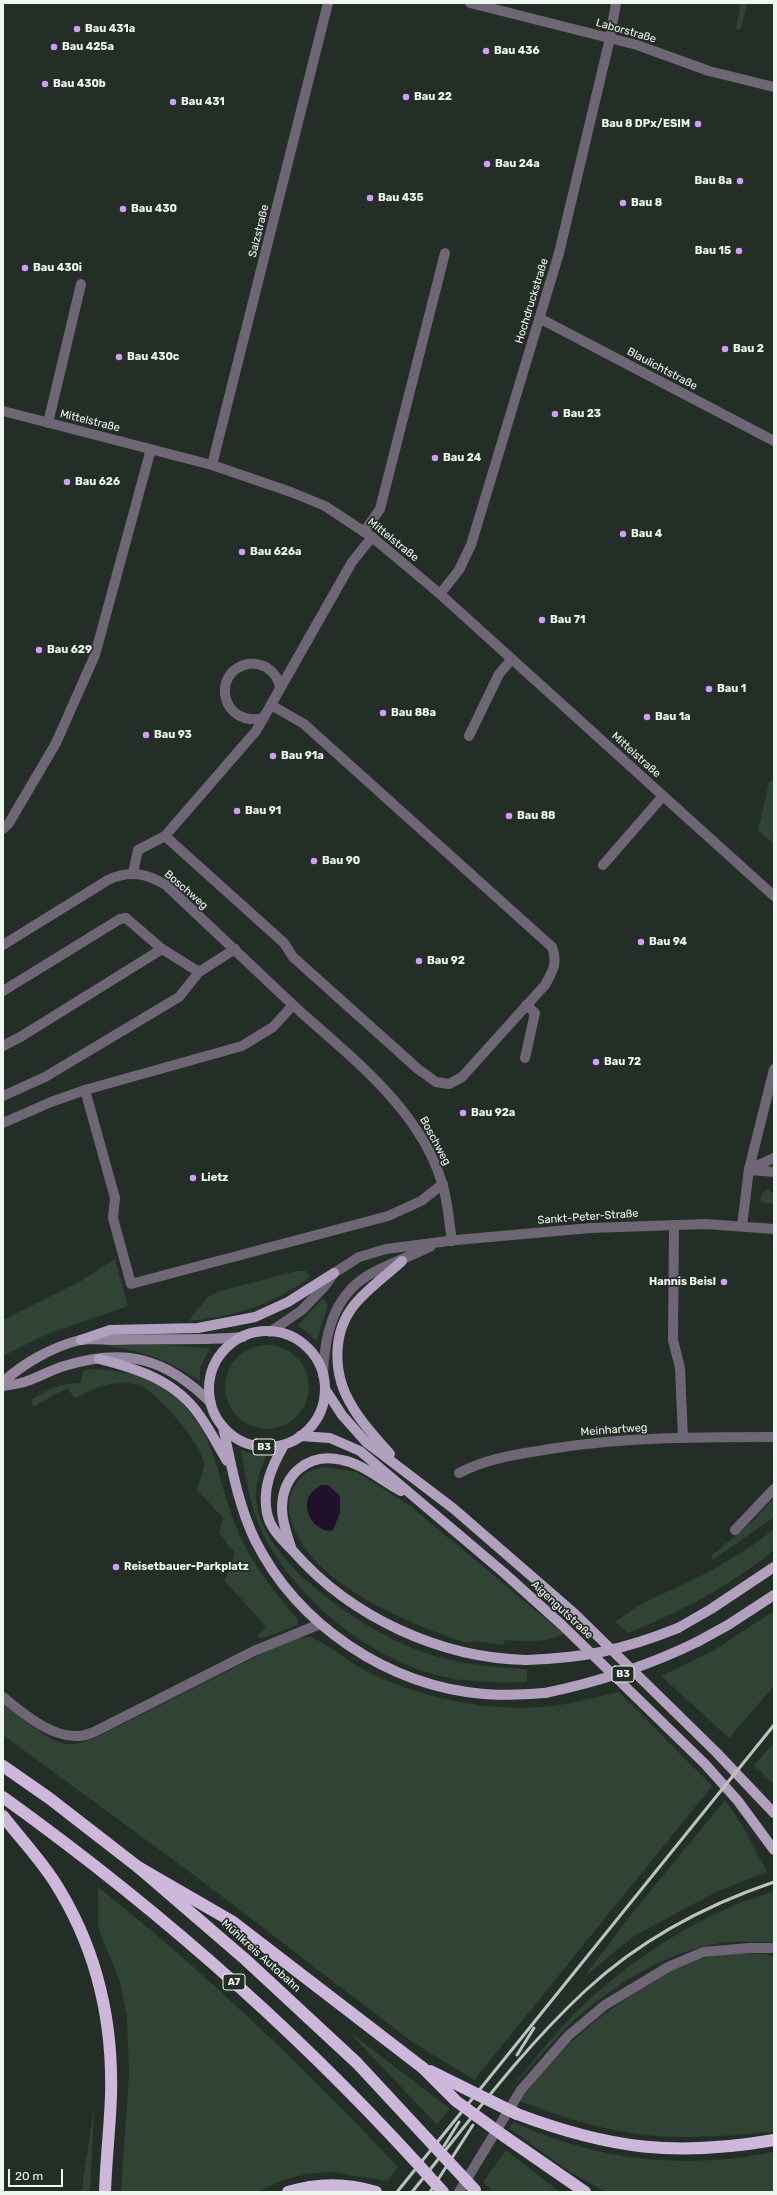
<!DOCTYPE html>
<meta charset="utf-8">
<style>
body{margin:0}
#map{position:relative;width:777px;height:2195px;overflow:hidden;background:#232e26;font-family:Rubik,sans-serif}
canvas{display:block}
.frame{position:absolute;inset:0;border:4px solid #eef6f0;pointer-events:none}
.scale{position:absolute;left:8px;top:2169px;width:55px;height:18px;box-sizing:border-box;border:2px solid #eef6f0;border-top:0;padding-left:5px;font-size:12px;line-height:14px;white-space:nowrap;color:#eef6f0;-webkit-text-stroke:3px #232e26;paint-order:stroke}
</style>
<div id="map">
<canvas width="777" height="2195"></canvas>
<div class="frame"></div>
<div class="scale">20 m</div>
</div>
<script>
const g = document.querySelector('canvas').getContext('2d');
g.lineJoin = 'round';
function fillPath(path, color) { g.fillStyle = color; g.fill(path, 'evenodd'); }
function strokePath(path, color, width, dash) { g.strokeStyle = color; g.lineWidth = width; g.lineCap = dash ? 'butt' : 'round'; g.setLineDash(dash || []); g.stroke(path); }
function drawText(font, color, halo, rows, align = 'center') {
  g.font = font + ' Rubik,sans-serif'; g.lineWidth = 3.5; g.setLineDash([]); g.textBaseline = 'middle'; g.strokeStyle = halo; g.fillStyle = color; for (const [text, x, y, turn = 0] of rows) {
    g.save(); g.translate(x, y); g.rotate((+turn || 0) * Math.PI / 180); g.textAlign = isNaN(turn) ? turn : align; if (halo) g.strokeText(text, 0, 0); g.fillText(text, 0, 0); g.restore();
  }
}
const green = new Path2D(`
 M741,3h6l-6,25 -3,2 -2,-3z
 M774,778v67l-16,-15 11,-47z
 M768,1189l6,5v10l-13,-2v-8z
 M115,1259l13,47 -83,29 -42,21v-36l78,-39z
 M297,1271h9l4,6c-37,28 -76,40 -122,44l20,-24 12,-6z
 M323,1298l5,7 -11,36 -13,-11 -7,-4z
 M147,1344l63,4 -10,20v13c-33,-21 -53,-29 -92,-35z
 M225 1387a42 42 0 1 1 84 0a42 42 0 1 1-84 0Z
 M96,1369c16,2 33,3 48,8 31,11 58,44 68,74 8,23 13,48 22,70 14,38 38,68 64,99l-1,5 -36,14 -4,-4 9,-8 -41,-46 10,-28 -16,-20 4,-15 -26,-28c2,-8 7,-19 7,-27 -1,-18 -49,-73 -65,-78 -23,-7 -45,3 -64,13l-8,-10 -34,19 -2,-7c17,-11 29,-17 49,-17l4,-13z
 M241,1450l17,6h8c-5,13 -11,26 -10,41 2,64 109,134 164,154 34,13 70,16 107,18v13c-22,1 -44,0 -66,-2 -75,-10 -155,-70 -192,-135 -17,-28 -23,-63 -28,-95z
 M327,1467l29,5 53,33 155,129c-19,9 -38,8 -59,6l-2,5 -29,-4 -7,2c-57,-19 -152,-57 -174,-117 -4,-10 -6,-23 -2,-33 7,-17 18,-25 36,-26z
 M774,1498v19l-61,43 -2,-4 42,-35z
 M774,1529v21c-43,36 -95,62 -146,83l-13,-11 24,-17 68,-32 45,-27z
 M774,1611v75l-45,52 -68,-62 50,-24z
 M310,1637c20,7 35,23 54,33 52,27 119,41 177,37 26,-2 53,-9 78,-15l93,94 -238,294 -63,-39 -213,-163 -195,-143v-33c14,13 45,40 65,42 9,1 18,-3 27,-6l169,-85 32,-15z
 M774,1743v42l-20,-20z
 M725,1800l17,25 25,47 -49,19 -84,45 -50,41 50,-66z
 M98,1887c107,85 206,180 300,280l-11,14 -56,-9 -27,2 -26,8 -20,10h-137l8,-118 -2,-56 -7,-37 -22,-53z
 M774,1891v51c-18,1 -37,-2 -54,1 -57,9 -119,49 -159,90 -19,20 -36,41 -54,61 26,-33 52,-68 84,-96 40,-36 87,-68 137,-90 15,-7 31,-11 46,-17z
 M742,1953l23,1 9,3v175c-39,3 -80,7 -119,4 -46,-4 -92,-18 -135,-35 38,-51 73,-83 128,-116 10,-7 22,-16 34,-21 20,-7 39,-9 60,-11z
 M348,2031l102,78 -13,16z
 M94,2109l-4,83h-8l1,-12z
 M513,2122c85,39 169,48 261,30v40h-168l-36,-20 -61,-44z
 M506,2150l50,39 5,3h-67l-11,-10z`);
const water = new Path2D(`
 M321,1485h7l12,11v17l-7,17c-15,4 -30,-16 -25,-31 2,-7 8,-10 13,-14z`);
const service = new Path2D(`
 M48,423l33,-139
 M364,532l16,-23 65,-256
 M264,718c-44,10 -53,-47 -16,-54 6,-1 12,0 18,3 8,6 13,11 14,22
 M469,736l30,-62 13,-15
 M3,829l6,-6 47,-80 39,-88 56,-206
 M165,836l119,107 9,14 125,112 18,13 13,2 13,-7 83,-92c8,-14 13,-23 7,-38l-248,-223 -33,-19
 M603,865l60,-69
 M133,873l5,-23 27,-14 91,-105 96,-169 20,-25
 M3,991l117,-72 6,-1 36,31 37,23
 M3,1046l19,-10 140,-87
 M525,1058l10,-45 -9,-8
 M85,1090l30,108 -2,20 18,66 257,-68 33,-15 22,-17
 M3,1096l42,-19 134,-80 20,-25 36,-23
 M749,1169l25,-11
 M750,1170l24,2
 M674,1225l-1,115 7,28 3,70
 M735,1530l39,-41
 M3,1697c20,16 48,41 76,39 5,0 10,-2 15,-4l160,-81 66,-27
 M459,2192l62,-102 48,-55 36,-30 63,-38 35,-15 46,-4h25`);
const minor = new Path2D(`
 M470,3l167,42 72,26 65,16
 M539,318l235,123
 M3,411l209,54 79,27 34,14 47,31 68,57 252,228
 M212,465l116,-462
 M440,594l19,-24 12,-25 88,-292 51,-215 6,-35
 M3,945l105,-65c21,-10 38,-7 58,5l127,120
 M3,1123l48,-21 34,-12 157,-44 31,-19 20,-22c56,51 126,102 149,178 6,18 7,39 10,58
 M459,1473c25,-13 52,-18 79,-22 78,-14 157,-14 236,-14`);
const tertiary = new Path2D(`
 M692,822l82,74
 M742,1226l7,-57 25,-100
 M270,1332l32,-22 22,-23 10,-14 25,-16 27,-8 70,-9 135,-12 115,-4 68,5
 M323,1376c1,-38 9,-78 44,-100 20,-12 43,-19 64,-30`);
const secondary = new Path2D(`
 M3,1382c21,-19 49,-35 77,-42 11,-2 23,0 34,0 43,-2 86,1 129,-3
 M3,1386c8,-1 17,-2 24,-5 12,-4 24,-11 37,-15 61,-19 102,-8 147,37`);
const primary = new Path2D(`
 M209 1389a58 58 0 1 1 116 0a58 58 0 1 1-116 0Z
 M81,1340l29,-10 88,-2 57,-11 33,-15 46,-29
 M99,1359c40,10 77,22 101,57 10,14 18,30 27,45
 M325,1389l17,26 24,27 88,67 120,104 142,139 58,61
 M223,1427c8,37 15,78 32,113 43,86 134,146 229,154 20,2 41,0 61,-1
 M300,1436l30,2 30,13 143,121 59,53 143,139 33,37 36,49
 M284,1445c-12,21 -22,43 -17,68 3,16 16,28 27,39 57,65 146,106 232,108
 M390,1454c-13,-15 -28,-30 -38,-48 -19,-30 -21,-73 3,-102 13,-16 32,-29 47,-43
 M291,1547c-4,-12 -9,-25 -9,-38 0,-35 27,-57 60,-49 21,4 40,21 59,31
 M678,1628l33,-19 63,-42
 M697,1642l31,-17 46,-30`);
const motorway = new Path2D(`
 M3,1766l46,32 89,69 95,55 190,146
 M3,1816c17,22 36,42 51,65 41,64 59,138 57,214 -1,32 -5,65 -6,97
 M517,2114c93,35 159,43 257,26
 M504,2136l81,56
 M288,2192c29,-9 59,-9 88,0`);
const rail = new Path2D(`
 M517,2055l17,-27
 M444,2146l15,-24
 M397,2192l377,-467
 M412,2192c56,-69 109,-142 174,-202 53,-49 120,-85 188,-108
 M430,2192l43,-67`);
const primaryBridge = new Path2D(`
 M526,1660c59,-2 97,-10 152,-32
 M545,1693c53,-11 103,-27 152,-51`);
const motorwayBridge = new Path2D(`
 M3,1797c160,115 309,247 440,395
 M138,1867l108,93 111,103 118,127
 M423,2068l33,33 48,35
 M430,2071l87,43`);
const markers = [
 [77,29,4,"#d59bfa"],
 [54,47,4,"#d59bfa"],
 [486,51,4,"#d59bfa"],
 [45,84,4,"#d59bfa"],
 [406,97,4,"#d59bfa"],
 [173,102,4,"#d59bfa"],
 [698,124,4,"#d59bfa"],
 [487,164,4,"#d59bfa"],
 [740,181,4,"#d59bfa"],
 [370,198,4,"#d59bfa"],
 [623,203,4,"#d59bfa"],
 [123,209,4,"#d59bfa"],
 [739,251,4,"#d59bfa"],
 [25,268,4,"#d59bfa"],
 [725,349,4,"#d59bfa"],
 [119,357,4,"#d59bfa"],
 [555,414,4,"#d59bfa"],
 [435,458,4,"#d59bfa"],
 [67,482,4,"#d59bfa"],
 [623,534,4,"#d59bfa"],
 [242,552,4,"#d59bfa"],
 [542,620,4,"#d59bfa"],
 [39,650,4,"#d59bfa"],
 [709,689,4,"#d59bfa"],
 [383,713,4,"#d59bfa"],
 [647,717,4,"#d59bfa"],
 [146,735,4,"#d59bfa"],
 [273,756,4,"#d59bfa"],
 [237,811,4,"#d59bfa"],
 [509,816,4,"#d59bfa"],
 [314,861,4,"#d59bfa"],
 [641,942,4,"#d59bfa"],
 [419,961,4,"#d59bfa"],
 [596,1062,4,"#d59bfa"],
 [463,1113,4,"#d59bfa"],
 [193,1178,4,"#d59bfa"],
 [724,1282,4,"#d59bfa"],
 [116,1567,4,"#d59bfa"]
];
const shields = [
 [264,1447,22],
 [623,1674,22],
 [234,1982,22]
];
const shieldNames = [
 ["B3",264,1447],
 ["B3",623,1674],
 ["A7",234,1982]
];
const poiNames = [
 ["Bau 431a",85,29],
 ["Bau 425a",62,47],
 ["Bau 436",494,51],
 ["Bau 430b",53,84],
 ["Bau 22",414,97],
 ["Bau 431",181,102],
 ["Bau 8 DPx/ESIM",690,124,"right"],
 ["Bau 24a",495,164],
 ["Bau 8a",732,181,"right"],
 ["Bau 435",378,198],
 ["Bau 8",631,203],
 ["Bau 430",131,209],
 ["Bau 15",731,251,"right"],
 ["Bau 430i",33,268],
 ["Bau 2",733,349],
 ["Bau 430c",127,357],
 ["Bau 23",563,414],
 ["Bau 24",443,458],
 ["Bau 626",75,482],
 ["Bau 4",631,534],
 ["Bau 626a",250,552],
 ["Bau 71",550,620],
 ["Bau 629",47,650],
 ["Bau 1",717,689],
 ["Bau 88a",391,713],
 ["Bau 1a",655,717],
 ["Bau 93",154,735],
 ["Bau 91a",281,756],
 ["Bau 91",245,811],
 ["Bau 88",517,816],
 ["Bau 90",322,861],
 ["Bau 94",649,942],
 ["Bau 92",427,961],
 ["Bau 72",604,1062],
 ["Bau 92a",471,1113],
 ["Lietz",201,1178],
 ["Hannis Beisl",716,1282,"right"],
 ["Reisetbauer-Parkplatz",124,1567]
];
const streetNames = [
 ["Laborstraße",626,31,16],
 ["Salzstraße",259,231,-76],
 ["Hochdruckstraße",532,301,-73],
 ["Blaulichtstraße",662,369,28],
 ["Mittelstraße",90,421,14],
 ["Mittelstraße",393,540,39],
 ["Mittelstraße",636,755,42],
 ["Boschweg",186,890,41],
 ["Boschweg",435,1141,62],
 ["Sankt-Peter-Straße",588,1217,-4],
 ["Meinhartweg",614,1430,-4],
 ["Aigengutstraße",562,1610,43],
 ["Mühlkreis Autobahn",261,1956,42]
];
fillPath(green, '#304335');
fillPath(water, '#20102a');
strokePath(service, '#6e6674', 10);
strokePath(minor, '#6e6674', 10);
strokePath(tertiary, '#6e6674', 10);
strokePath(secondary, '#95879e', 10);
strokePath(primary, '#b2a1be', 10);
strokePath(motorway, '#cdb8dc', 12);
strokePath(rail, '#bac3bd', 3);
strokePath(primaryBridge, '#b2a1be', 10);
strokePath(motorwayBridge, '#cdb8dc', 12);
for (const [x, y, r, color] of markers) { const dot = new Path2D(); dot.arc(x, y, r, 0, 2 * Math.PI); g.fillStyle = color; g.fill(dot); strokePath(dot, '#232e26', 1.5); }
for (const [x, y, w] of shields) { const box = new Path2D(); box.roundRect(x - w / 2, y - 8, w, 16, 3); g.fillStyle = '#232e26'; g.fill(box); strokePath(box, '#eef6f0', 1); }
drawText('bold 10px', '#eef6f0', null, shieldNames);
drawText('bold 11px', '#eef6f0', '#232e26', poiNames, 'left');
drawText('11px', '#eef6f0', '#232e26', streetNames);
</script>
